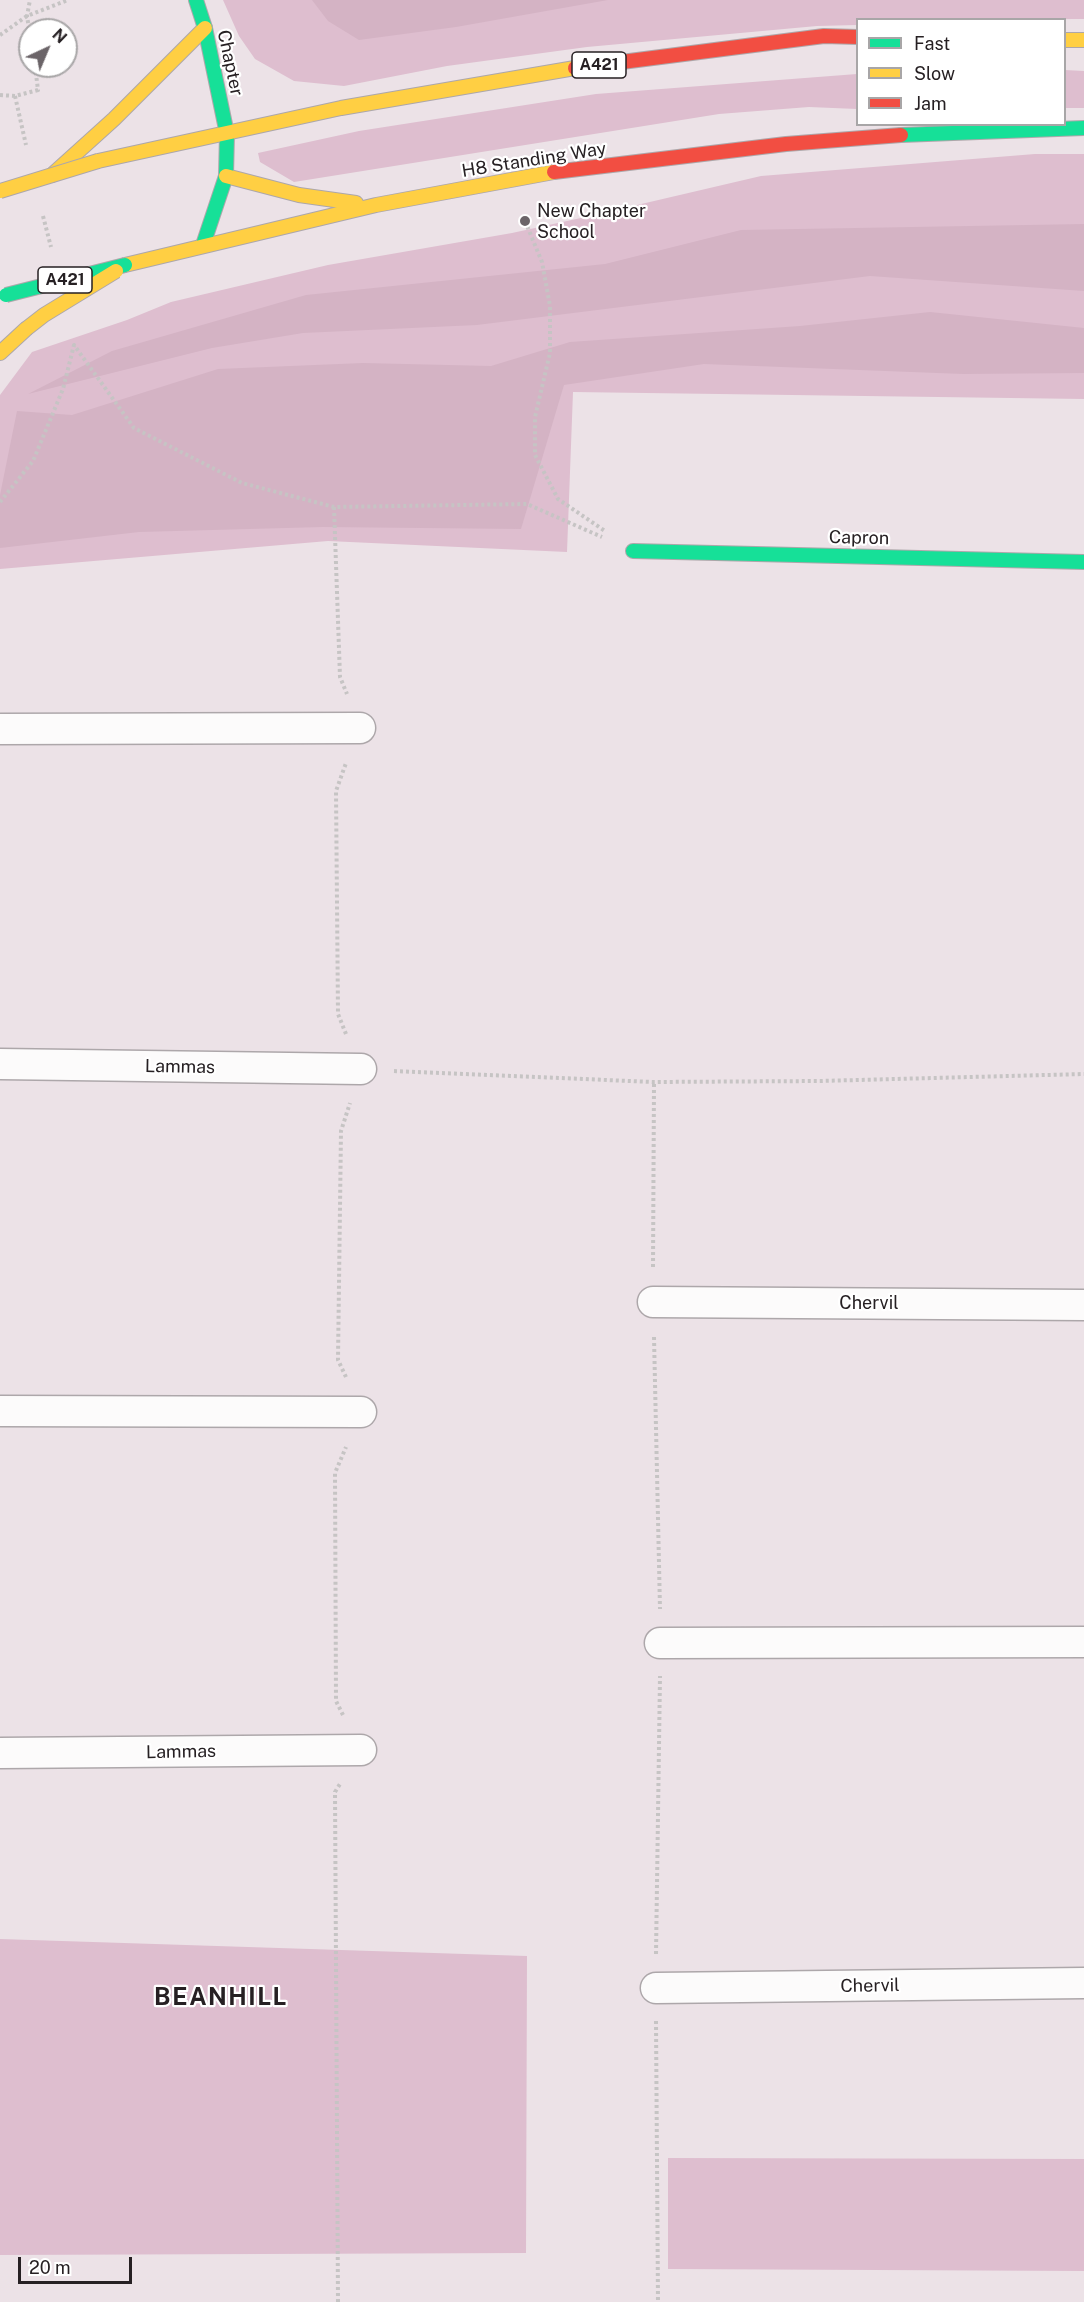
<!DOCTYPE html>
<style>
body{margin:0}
#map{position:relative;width:1084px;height:2302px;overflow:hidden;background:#ece2e7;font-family:"Public Sans",sans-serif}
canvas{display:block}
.legend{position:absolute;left:856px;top:18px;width:210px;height:108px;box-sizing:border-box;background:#fff;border:2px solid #a8a6a7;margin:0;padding:8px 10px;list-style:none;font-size:18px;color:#262023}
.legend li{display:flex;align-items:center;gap:12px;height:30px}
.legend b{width:30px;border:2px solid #a8a6a7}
.north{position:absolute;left:18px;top:18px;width:60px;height:60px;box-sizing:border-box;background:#fff;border:2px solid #a8a6a7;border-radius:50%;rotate:44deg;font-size:16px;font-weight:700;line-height:24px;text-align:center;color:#262023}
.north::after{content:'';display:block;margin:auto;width:21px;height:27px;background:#6b6468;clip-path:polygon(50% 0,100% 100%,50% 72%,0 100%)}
.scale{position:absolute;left:18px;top:2257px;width:114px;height:27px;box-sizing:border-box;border:3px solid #262023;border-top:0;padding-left:8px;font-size:18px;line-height:21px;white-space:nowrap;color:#262023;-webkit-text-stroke:4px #fff;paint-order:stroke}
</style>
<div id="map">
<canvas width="1084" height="2302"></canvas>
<ul class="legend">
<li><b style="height:8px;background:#16e098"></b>Fast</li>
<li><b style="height:8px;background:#ffcf43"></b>Slow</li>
<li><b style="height:8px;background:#f24e42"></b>Jam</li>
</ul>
<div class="north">N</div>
<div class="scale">20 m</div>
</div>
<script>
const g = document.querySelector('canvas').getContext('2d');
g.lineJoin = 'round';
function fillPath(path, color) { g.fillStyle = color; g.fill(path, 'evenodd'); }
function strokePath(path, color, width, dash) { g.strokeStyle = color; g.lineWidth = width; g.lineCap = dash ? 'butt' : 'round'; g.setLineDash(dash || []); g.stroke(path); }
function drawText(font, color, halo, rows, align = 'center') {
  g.font = font + ' "Public Sans",sans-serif'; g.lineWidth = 4.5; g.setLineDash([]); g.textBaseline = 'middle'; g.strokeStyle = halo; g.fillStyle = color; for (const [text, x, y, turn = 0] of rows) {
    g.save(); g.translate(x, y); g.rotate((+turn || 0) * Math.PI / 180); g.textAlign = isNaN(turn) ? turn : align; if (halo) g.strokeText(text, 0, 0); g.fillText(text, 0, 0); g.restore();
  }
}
const green = new Path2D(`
 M223,0h861v19l-226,1 -1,5 -40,1 -230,21 -140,19 -103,20 -50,-5 -39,-22 -16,-23z
 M1065,70l19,1v37h-19z
 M857,74v35l-48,-2 -90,7 -425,68 -34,-20 -2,-9 101,-22 237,-37z
 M1035,154h49v245l-511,-7 -6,160 -239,-11 -328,28v-174l32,-43 95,-32 44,-18 157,-37 184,-32 78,-17 171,-40z
 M0,1939l527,17 -1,297 -526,2z
 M668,2158l416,1v112l-416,-2z`);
const forest = new Path2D(`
 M312,0h296l-152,27 -97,13 -31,-19z
 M1084,224v67l-214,-15 -393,49 -174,8 -91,15 -184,46 84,-43 194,-56 299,-31 136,-34z
 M930,312l154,16v45l-121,1 -259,-10 -140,21 -43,144 -198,-2 -184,5 -139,16v-53l17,-84 55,4 146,-46 145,-6 128,3 79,-24 230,-16z`);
const path = new Path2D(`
 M0,35l27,-19 41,-16
 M30,35l-3,-19 3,-16
 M0,95l15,1 23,-6 -3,-24
 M15,96l11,49
 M43,216l8,31
 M525,221l17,41 8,44v47l-15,64v38l23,44 47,32
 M0,502l33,-41 30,-72 11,-44 60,83 108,55 92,24 193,-3 75,33
 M334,507l6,170 7,17
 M346,1034l-8,-20 -2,-223 10,-28
 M394,1071l260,11 166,-1 264,-7
 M653,1267l1,-185
 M654,1337l6,272
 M346,1377l-8,-17 3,-229 9,-28
 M343,1715l-7,-14 -1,-228 11,-26
 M656,1954l4,-278
 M656,2021l2,281
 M338,2302l-3,-510 5,-8`);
const street = new Path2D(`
 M0,729l360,-1
 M0,1064l361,5
 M653,1302l431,3
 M0,1411l361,1
 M660,1643l424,-1
 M0,1753l361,-3
 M656,1988l428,-5`);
const fast = new Path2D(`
 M196,0l9,28 22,106 -1,42 -23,69
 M901,135l183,-7
 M633,551l451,11`);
const slow = new Path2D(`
 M1064,40h20
 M98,161l243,-53 234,-40
 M52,175l62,-56 91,-91
 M226,176l73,19 57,8
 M125,265l251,-60 178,-33
 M0,353l26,-24`);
const jam = new Path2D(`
 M575,68l249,-32 34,1
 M554,172l232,-28 115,-9`);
const fastBridge = new Path2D(`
 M6,295l119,-30`);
const slowBridge = new Path2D(`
 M0,191l98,-30
 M26,329l18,-14 72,-44`);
const markers = [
 [525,221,6,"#6b6468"]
];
const shields = [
 [599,65,54],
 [65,280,54]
];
const shieldNames = [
 ["A421",599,65],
 ["A421",65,280]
];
const streetNames = [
 ["Chapter",230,63,78],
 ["H8 Standing Way",534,160,-9],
 ["Capron",859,538,1],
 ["Lammas",180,1067,1],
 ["Chervil",869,1303],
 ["Lammas",181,1752,-1],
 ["Chervil",870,1986,-1]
];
const poiNames = [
 ["New Chapter",537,211],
 ["School",537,232]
];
const districtNames = [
 ["BEANHILL",221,1998]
];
fillPath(green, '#debecf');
fillPath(forest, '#d4b3c4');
strokePath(street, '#ada7aa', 33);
strokePath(fast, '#ada7aa', 16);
strokePath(slow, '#ada7aa', 16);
strokePath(jam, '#ada7aa', 16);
strokePath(path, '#c6c4c4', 4, [3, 3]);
strokePath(street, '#fcfbfb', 30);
strokePath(fast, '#16e098', 14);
strokePath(slow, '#ffcf43', 14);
strokePath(jam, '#f24e42', 14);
strokePath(fastBridge, '#ada7aa', 16, []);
strokePath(slowBridge, '#ada7aa', 16, []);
strokePath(fastBridge, '#16e098', 14);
strokePath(slowBridge, '#ffcf43', 14);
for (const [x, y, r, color] of markers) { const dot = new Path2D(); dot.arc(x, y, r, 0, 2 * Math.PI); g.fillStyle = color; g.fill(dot); strokePath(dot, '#fff', 2); }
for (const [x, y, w] of shields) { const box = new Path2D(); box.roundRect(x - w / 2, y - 13, w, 26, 4.5); g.fillStyle = '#fff'; g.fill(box); strokePath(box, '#262023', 1.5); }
drawText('bold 16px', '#262023', null, shieldNames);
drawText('18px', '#262023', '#fff', streetNames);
drawText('18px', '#262023', '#fff', poiNames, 'left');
g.letterSpacing = '1.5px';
drawText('bold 24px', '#262023', '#fff', districtNames);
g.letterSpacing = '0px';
</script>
